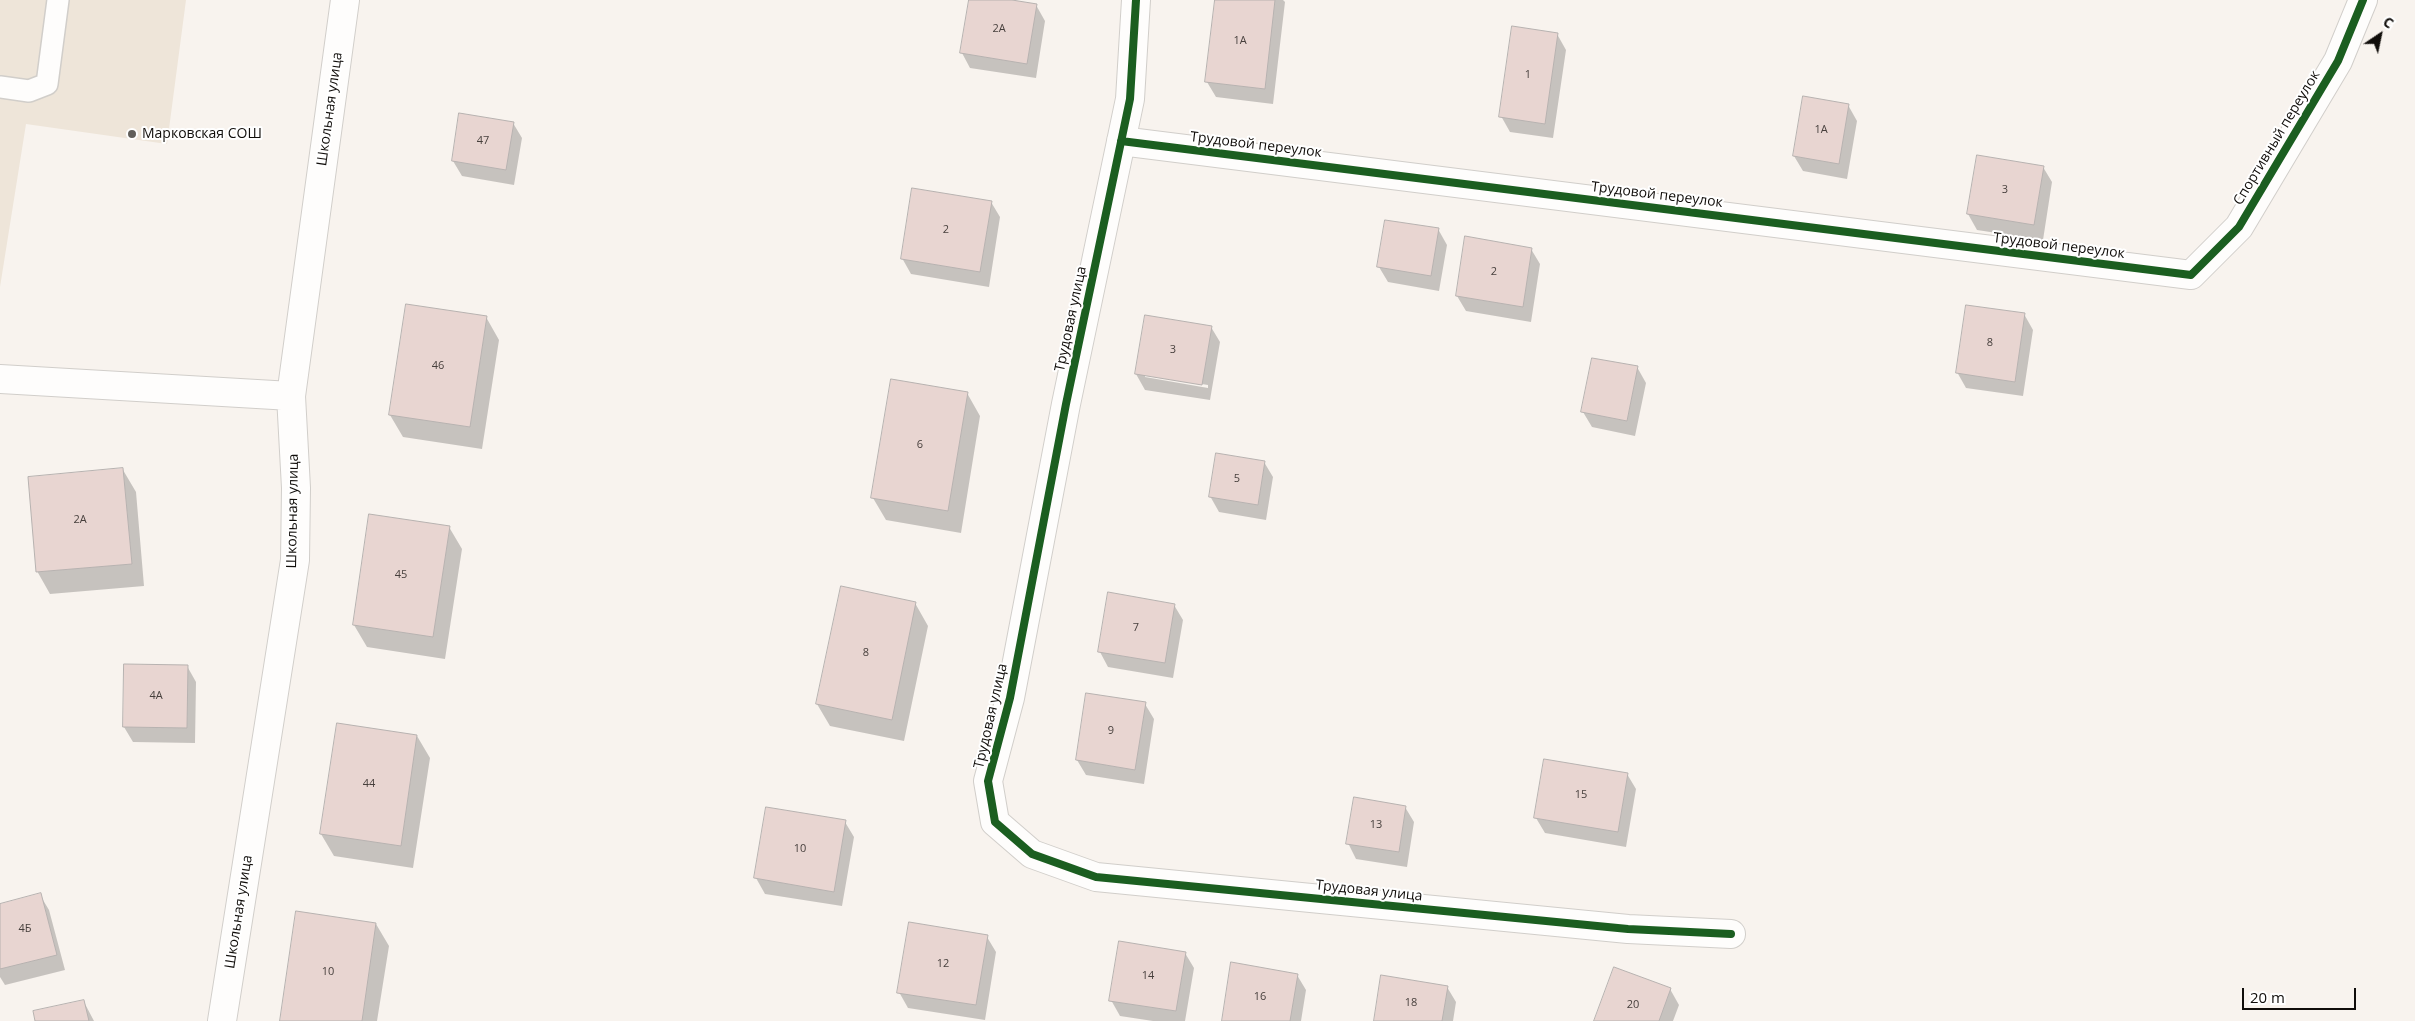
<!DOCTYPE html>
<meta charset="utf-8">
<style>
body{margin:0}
#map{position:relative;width:2415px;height:1021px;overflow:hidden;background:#f8f3ee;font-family:"Open Sans",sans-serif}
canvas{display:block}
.north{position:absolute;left:2355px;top:10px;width:50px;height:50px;-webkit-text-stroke:4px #fff;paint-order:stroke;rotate:34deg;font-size:14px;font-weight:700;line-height:20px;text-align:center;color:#100d0a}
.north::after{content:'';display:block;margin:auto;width:18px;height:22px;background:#100d0a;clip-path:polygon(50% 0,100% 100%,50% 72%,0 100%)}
.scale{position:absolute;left:2242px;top:988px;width:114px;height:22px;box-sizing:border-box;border:2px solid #100d0a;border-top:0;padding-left:6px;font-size:15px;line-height:18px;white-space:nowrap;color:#100d0a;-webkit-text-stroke:4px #fff;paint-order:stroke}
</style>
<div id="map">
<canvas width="2415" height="1021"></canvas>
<div class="north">С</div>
<div class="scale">20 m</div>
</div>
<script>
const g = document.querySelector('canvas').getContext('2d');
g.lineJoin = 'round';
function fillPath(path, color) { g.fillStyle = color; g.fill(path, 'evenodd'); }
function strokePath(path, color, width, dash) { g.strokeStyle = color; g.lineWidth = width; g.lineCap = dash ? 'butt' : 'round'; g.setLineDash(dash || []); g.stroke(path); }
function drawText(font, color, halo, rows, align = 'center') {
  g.font = font + ' "Open Sans",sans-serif'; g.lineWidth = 4; g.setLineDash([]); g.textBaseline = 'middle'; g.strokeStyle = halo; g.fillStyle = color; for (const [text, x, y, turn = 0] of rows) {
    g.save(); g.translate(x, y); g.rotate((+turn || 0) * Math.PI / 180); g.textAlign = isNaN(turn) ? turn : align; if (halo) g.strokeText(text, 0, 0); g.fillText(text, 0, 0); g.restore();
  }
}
const built = new Path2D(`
 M0,0h186l-19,144 -141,-20 -26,163z`);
const shadow = new Path2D(`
 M970,0h35l31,5 9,16 -9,57 -66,-10 -8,-15z
 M1216,0h67l2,2 -12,102 -57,-7 -9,-15z
 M1557,34l9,16 -13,88 -43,-6 -9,-16z
 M1848,105l9,16 -10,58 -44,-8 -9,-15z
 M513,123l9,15 -8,47 -52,-9 -9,-15z
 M2043,167l9,15 -9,58 -66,-10 -9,-16z
 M991,202l9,15 -11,70 -78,-13 -9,-16z
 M1438,229l9,16 -8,46 -51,-9 -9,-15z
 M1531,249l9,15 -9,58 -65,-11 -9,-15z
 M2024,314l9,16 -10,66 -57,-8 -9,-16z
 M486,317l13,23 -17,109 -79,-12 -13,-22z
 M1146,317l65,10 9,15 -10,58 -65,-10 -9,-16zM1145,375l63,10v3l-63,-11z
 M1637,367l9,16 -11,53 -43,-9 -9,-15z
 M967,393l13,23 -19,117 -75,-13 -13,-22z
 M1264,462l9,15 -7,43 -47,-8 -9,-16z
 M123,470l13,22 8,94 -94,8 -13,-23z
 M449,527l13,22 -17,110 -78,-12 -13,-22z
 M915,603l13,23 -24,115 -74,-15 -13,-22z
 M1174,605l9,15 -10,58 -65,-11 -8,-15z
 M187,666l9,16 -1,61 -62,-1 -9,-15z
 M1145,704l9,15 -10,65 -58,-9 -9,-15z
 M417,736l13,22 -17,110 -79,-12 -13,-22z
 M1627,774l9,15 -10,58 -81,-14 -9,-15z
 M1405,807l9,15 -7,45 -51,-8 -8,-16z
 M845,822l9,15 -12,69 -77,-12 -9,-16z
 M40,895l9,15 16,60 -60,15 -5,-8v-72z
 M376,924l13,22 -12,75h-96z
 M987,937l9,15 -11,68 -77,-12 -9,-16z
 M1185,953l9,15 -9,53h-32l-33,-5 -9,-16z
 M1297,975l9,15 -5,31h-78z
 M1447,987l9,15 -3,19h-78z
 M1670,989l9,16 -6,16h-78z
 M84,1002l10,19h-58z`);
const building = new Path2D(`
 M969,0h43l25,4 -10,60 -67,-11z
 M1215,0h60l-10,89 -60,-7z
 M1512,26l46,7 -13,91 -46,-7z
 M1803,96l46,8 -10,60 -46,-8z
 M459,113l55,9 -8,48 -54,-9z
 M1977,155l67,11 -10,59 -67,-11z
 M912,188l80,13 -12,71 -79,-13z
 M1385,220l54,8 -8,48 -54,-9z
 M1465,236l67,12 -9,59 -67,-11z
 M406,304l81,12 -17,111 -81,-12z
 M1966,305l59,8 -10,69 -59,-9z
 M1145,315l67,11 -10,59 -67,-11z
 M1592,358l46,8 -11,55 -46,-9z
 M891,379l77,13 -20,119 -77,-13z
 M1216,453l49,8 -7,44 -49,-8z
 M123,468l9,96 -96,8 -8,-95z
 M369,514l81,12 -17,111 -80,-12z
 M841,586l75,16 -24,118 -76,-16z
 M1108,592l67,12 -10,59 -67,-11z
 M124,664l64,1 -1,63 -64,-1z
 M1086,693l60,9 -11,68 -59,-10z
 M337,723l80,12 -16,111 -81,-12z
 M1544,759l84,14 -10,59 -84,-14z
 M1354,797l52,9 -7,46 -53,-8z
 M766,807l80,13 -12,72 -80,-14z
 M41,893l16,62 -57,14v-65z
 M296,911l80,12 -14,98h-82z
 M909,922l79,13 -12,70 -79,-12z
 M1119,941l67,11 -10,59 -67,-10z
 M1231,962l67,12 -8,47h-68z
 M1614,967l57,21 -12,33h-65z
 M1381,975l67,11 -6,35h-68z
 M84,1000l5,21h-54l-2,-10z`);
const service = new Path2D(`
 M0,87l29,4 18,-7 11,-84`);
const minor = new Path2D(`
 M1136,0l-6,99 -64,305 -56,294 -22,83 7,41 37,32 64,23 532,52 103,5
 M1121,141l1070,134 48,-48 99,-166 25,-61
 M0,379l291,17
 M222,1021l73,-461 1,-72 -5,-92 54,-396`);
const cycleway = new Path2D(`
 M1136,0l-6,99 -64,305 -56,294 -22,83 7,41 37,32 64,23 532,52 103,5
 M1121,141l1070,134 48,-48 99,-166 25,-61`);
const markers = [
 [132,134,5,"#615e5a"]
];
const numberNames = [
 ["2А",999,29],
 ["1А",1240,41],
 ["1",1528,75],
 ["1А",1821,130],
 ["47",483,141],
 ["3",2005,190],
 ["2",946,230],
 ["2",1494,272],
 ["8",1990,343],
 ["3",1173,350],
 ["46",438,366],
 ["6",920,445],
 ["5",1237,479],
 ["2А",80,520],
 ["45",401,575],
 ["7",1136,628],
 ["8",866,653],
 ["4А",156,696],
 ["9",1111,731],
 ["44",369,784],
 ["15",1581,795],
 ["13",1376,825],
 ["10",800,849],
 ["4Б",25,929],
 ["12",943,964],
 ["10",328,972],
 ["14",1148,976],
 ["16",1260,997],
 ["18",1411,1003],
 ["20",1633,1005]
];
const streetNames = [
 ["Школьная улица",330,109,-82],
 ["Спортивный переулок",2277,138,-59],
 ["Трудовой переулок",1256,145,7],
 ["Трудовой переулок",1657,195,7],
 ["Трудовой переулок",2059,246,7],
 ["Трудовая улица",1071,319,-78],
 ["Школьная улица",293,511,-89],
 ["Трудовая улица",991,716,-77],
 ["Трудовая улица",1369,891,6],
 ["Школьная улица",239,912,-81]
];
const poiNames = [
 ["Марковская СОШ",142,134]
];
fillPath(built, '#eee5d9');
fillPath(shadow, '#0003');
fillPath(building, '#e8d5d1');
strokePath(building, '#b7b2b0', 1);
strokePath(service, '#d1ceca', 24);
strokePath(minor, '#d1ceca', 30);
strokePath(service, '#fefdfc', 21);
strokePath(minor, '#fefdfc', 28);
strokePath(cycleway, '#1b5e20', 8);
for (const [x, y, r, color] of markers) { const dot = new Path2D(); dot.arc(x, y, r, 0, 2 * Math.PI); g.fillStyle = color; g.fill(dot); strokePath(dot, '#fff', 2); }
drawText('11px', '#463f3c', null, numberNames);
drawText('14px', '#100d0a', '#fff', streetNames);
drawText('14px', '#100d0a', '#fff', poiNames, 'left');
</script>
